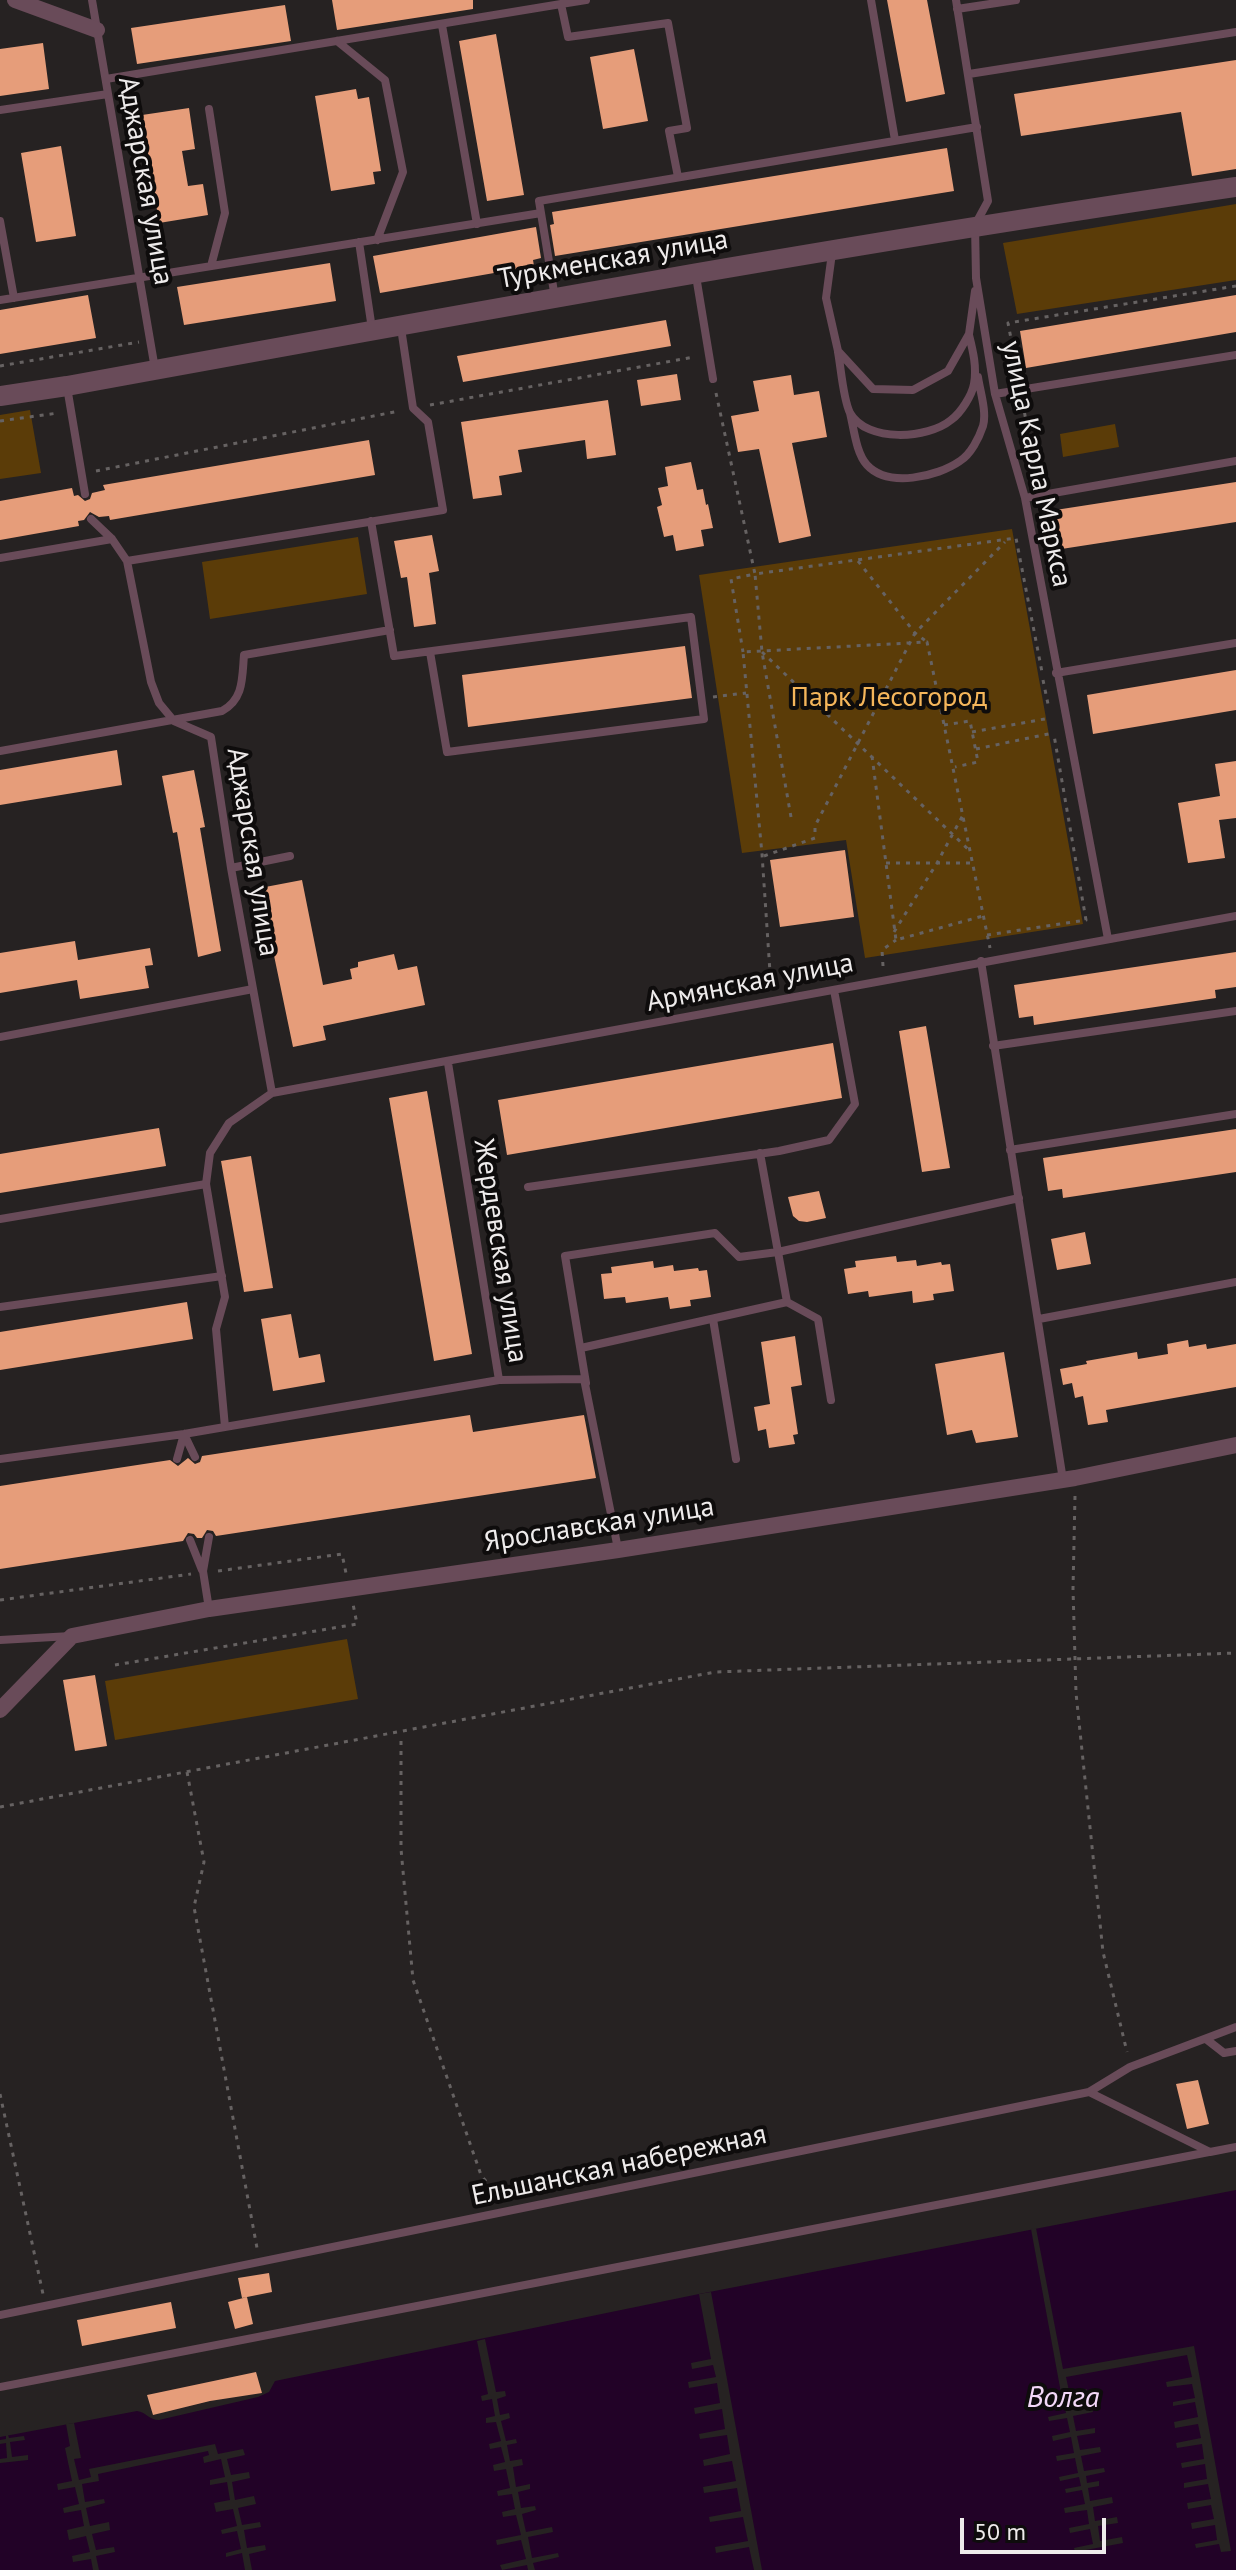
<!DOCTYPE html>
<meta charset="utf-8">
<style>
body{margin:0}
#map{position:relative;width:1236px;height:2570px;overflow:hidden;background:#262222;font-family:"PT Sans",sans-serif}
canvas{display:block}
.scale{position:absolute;left:960px;top:2518px;width:146px;height:36px;box-sizing:border-box;border:4px solid #eeebeb;border-top:0;padding-left:10px;font-size:24px;line-height:28px;white-space:nowrap;color:#eeebeb;-webkit-text-stroke:6px #0e0c0c;paint-order:stroke}
</style>
<div id="map">
<canvas width="1236" height="2570"></canvas>
<div class="scale">50 m</div>
</div>
<script>
const g = document.querySelector('canvas').getContext('2d');
g.lineJoin = 'round';
function fillPath(path, color) { g.fillStyle = color; g.fill(path, 'evenodd'); }
function strokePath(path, color, width, dash) { g.strokeStyle = color; g.lineWidth = width; g.lineCap = dash ? 'butt' : 'round'; g.setLineDash(dash || []); g.stroke(path); }
function drawText(font, color, halo, rows, align = 'center') {
  g.font = font + ' "PT Sans",sans-serif'; g.lineWidth = 8; g.setLineDash([]); g.textBaseline = 'middle'; g.strokeStyle = halo; g.fillStyle = color; for (const [text, x, y, turn = 0] of rows) {
    g.save(); g.translate(x, y); g.rotate((+turn || 0) * Math.PI / 180); g.textAlign = isNaN(turn) ? turn : align; if (halo) g.strokeText(text, 0, 0); g.fillText(text, 0, 0); g.restore();
  }
}
const green = new Path2D(`
 M1236,204v76l-219,34 -14,-71z
 M30,410l11,63 -41,6v-64z
 M1115,424l4,23 -56,10 -3,-23z
 M1012,529l71,395 -218,34 -19,-118 -104,13 -43,-278z
 M358,537l9,57 -157,25 -8,-57z
 M347,1639l11,60 -243,41 -10,-59z`);
const water = new Path2D(`
 M1236,2190v380h-1236v-133l137,-26c9,1 12,9 22,9l99,-23 11,-5 6,-11 424,-87z`);
const pier = new Path2D(`
 M1036,2228l27,141 131,-23 37,205 -10,1 -2,-8 -23,4 -1,-4 22,-4 -2,-15 -23,4 -1,-6 23,-4 -3,-14 -23,4 -1,-6 24,-4 -3,-15 -24,4v-5l23,-4 -2,-15 -23,4 -1,-5 23,-4 -2,-15 -25,4 -1,-5 25,-5 -3,-14 -23,4 -1,-6 24,-5 -3,-15 -22,4v-4l22,-4 -3,-14 -25,3 -1,-5 26,-5 -5,-22 -121,22 3,14 18,-2v4l-17,3 2,14 20,-3 1,5 -20,4 3,15 19,-3v5l-18,3 3,14 20,-3 1,5 -20,4 3,15 20,-3 1,4 -19,4 1,7 12,-2v5l-11,2 2,13 22,-4 1,6 -20,4 2,14 22,-4 1,6 -20,3 2,15 22,-4 1,6 -48,9 -1,-4 19,-4 -3,-15 -20,4 -1,-5 20,-4 -2,-14 -22,3 -1,-5 21,-4 -3,-14 -16,3 -1,-4 16,-3 -2,-9 -19,4 -1,-4 19,-4 -3,-15 -18,3 -1,-5 18,-3 -3,-16 -18,4 -1,-5 18,-4 -3,-14 -18,3 -1,-4 18,-4 -3,-15 -18,3 -1,-5 17,-3 -30,-164z
 M711,2292l51,278h-8l-5,-23 -33,6 -1,-6 33,-6 -5,-24 -33,5 -1,-5 32,-6 -4,-23 -33,5 -1,-6 33,-6 -4,-20 -28,5 -1,-6 27,-6 -3,-19 -27,4 -1,-5 26,-5 -3,-20 -27,5 -1,-6 26,-5 -3,-20 -28,5 -1,-6 28,-5 -3,-12 -21,4 -1,-6 20,-4 -12,-65z
 M485,2339l11,53 9,-1 1,5 -9,3 3,16 9,-2 1,5 -9,3 5,20 10,-2 1,4 -10,2 3,16 12,-2 1,6 -10,2 3,20 14,-3v5l-12,3 3,16 14,-2 1,4 -14,4 4,18 26,-5 1,5 -25,5 4,21 26,-5 1,4 -26,6 2,7h-7l-1,-5 -25,5 -2,-5 26,-6 -5,-19 -24,5 -1,-5 25,-5 -5,-20 -13,2 -1,-5 13,-3 -3,-15 -14,2 -1,-5 13,-3 -4,-19 -12,2 -1,-6 12,-3 -4,-15 -11,2 -1,-5 12,-3 -5,-19 -10,1v-5l9,-2 -3,-17 -10,2 -1,-5 7,-2 -11,-53z
 M74,2423l7,35 -7,1 5,21 12,-3 -2,-8 126,-25 3,10 25,-5 2,6 -18,4 4,16 18,-3 1,6 -18,4 3,18 19,-4 2,8 -18,4 4,17 18,-3 1,5 -17,3 3,18 18,-3 1,5 -17,4 3,16h-7l-3,-17 -16,4v-4l15,-4 -4,-18 -15,3 -1,-4 16,-4 -4,-17 -17,3 -2,-9 16,-3 -3,-18 -17,3v-5l15,-3 -4,-18 -17,4 -1,-6 6,-2 -1,-4 -110,23 1,7 -17,3 3,18 19,-3 1,4 -19,5 4,18 19,-4 1,8 -18,4 4,16 18,-3 1,5 -19,4 3,14h-6l-2,-11 -18,3 -1,-6 18,-4 -4,-16 -17,4 -2,-10 17,-4 -3,-16 -17,3 -1,-5 16,-4 -4,-17 -17,3 -1,-6 15,-3 -7,-33 5,-2 -4,-22z
 M6,2435h2l1,3 15,-2 1,4 -15,2 2,15 16,-2v5l-28,3v-4l7,-1 -1,-15 -6,1v-4l6,-1z`);
const building = new Path2D(`
 M332,0h141v9l-136,21z
 M887,0h40l18,94 -39,8z
 M285,5l6,36 -154,23 -6,-36z
 M496,34l28,161 -37,6 -28,-160z
 M43,43l6,46 -49,7v-47z
 M634,49l14,72 -45,8 -13,-72z
 M1236,60v109l-44,7 -11,-64 -160,24 -7,-42z
 M356,89l2,10 11,-2 12,74 -8,1 2,12 -44,7 -16,-95z
 M189,108l6,41 -13,2 6,35 15,-2 5,31 -49,8 -17,-108z
 M61,146l15,90 -40,6 -15,-89z
 M947,148l7,43 -399,65 -5,-31 4,-1 -2,-12z
 M536,227l5,31 -8,2 1,6 -154,27 -7,-37z
 M330,263l6,38 -152,24 -7,-38z
 M88,295l8,43 -96,16v-44z
 M1236,295v37l-210,36 -6,-37z
 M666,320l5,26 -208,36 -6,-26z
 M677,374l4,26 -40,6 -4,-26z
 M791,375l3,20 25,-4 8,46 -35,6 19,93 -32,7 -20,-94 -21,3 -7,-36 28,-5 -6,-30z
 M608,400l8,55 -29,4 -2,-19 -67,10 4,22 -23,4 3,19 -29,4 -12,-77z
 M369,440l6,35 -265,45 -1,-4 -10,1 -9,-5 -6,8 -6,1 1,5 -79,14v-39l72,-13 2,8 4,-1 7,6 5,-2 2,-6 13,-3 -2,-5z
 M691,462l6,28 6,-1 3,16 2,-1 5,24 -12,2 3,16 -28,5 -3,-16 -9,2 -7,-30 5,-2 -4,-17 10,-2 -3,-19z
 M1236,482v40l-181,28 -6,-39z
 M432,535l7,36 -10,2 7,51 -22,3 -7,-50 -6,1 -7,-37z
 M685,646l7,52 -224,29 -6,-52z
 M1236,670v40l-143,24 -6,-39z
 M117,750l5,35 -122,20v-35z
 M1236,761v57l-17,2 6,38 -37,5 -10,-60 42,-7 -5,-32z
 M194,770l11,57 -5,1 21,123 -23,6 -21,-125 -4,1 -11,-57z
 M845,850l9,67 -74,10 -10,-67z
 M302,880l21,105 29,-6 -2,-10 8,-2v-5l36,-8 4,16 19,-4 8,39 -102,21 3,14 -33,7 -33,-159z
 M75,941l3,19 72,-12 3,17 -8,1 4,22 -69,11 -3,-19 -77,13v-40z
 M1236,952v35l-21,3 1,8 -182,27 -1,-9 -14,2 -5,-33z
 M926,1026l24,142 -28,4 -23,-141z
 M833,1043l9,55 -335,57 -9,-55z
 M427,1091l45,263 -38,7 -45,-263z
 M159,1128l7,38 -166,27v-39z
 M1236,1129v43l-173,26 -1,-9 -14,2 -5,-33z
 M251,1156l22,132 -29,4 -23,-131z
 M819,1191l7,27 -19,4 -8,-1 -6,-5 -5,-19z
 M1085,1232l6,32 -34,6 -6,-31z
 M896,1256l1,6 19,-2 1,6 24,-4 1,3 8,-1 4,27 -21,3 1,6 -21,3 -1,-12 -43,6 -1,-6 -20,3 -4,-25 12,-2 -1,-6z
 M653,1261l1,7 19,-3 1,6 24,-3 1,3 8,-1 4,27 -21,3 1,6 -21,3 -2,-12 -42,6 -1,-6 -21,2 -3,-25 11,-1 -1,-6z
 M187,1302l6,37 -193,31v-38z
 M291,1314l8,44 21,-4 5,28 -52,9 -12,-72z
 M795,1336l7,49 -11,2 7,47 -5,1 2,9 -26,4 -3,-19 -8,2 -4,-24 16,-3 -9,-62z
 M1188,1340l1,7 17,-3 1,5 29,-5v43l-130,23 2,12 -20,3 -5,-29 -8,2 -3,-15 -9,2 -3,-16 27,-5 -1,-3 51,-9 1,7 30,-5 -1,-10z
 M1004,1352l14,85 -42,6 -4,-13 -25,5 -12,-71z
 M470,1415l3,17 111,-17 12,63 -380,58 -3,-5 -6,-1 -5,8h-5l-3,-4 -6,-1 -5,8 -183,28v-83l170,-26 8,6 10,-8 7,6 5,-2 2,-6z
 M95,1675l12,71 -32,5 -12,-71z
 M1198,2080l11,44 -22,5 -11,-45z
 M269,2273l3,19 -30,6 -4,-20z
 M247,2297l6,27 -18,5 -7,-27z
 M171,2302l5,26 -94,18 -5,-26z
 M256,2372l6,21 -52,8 -57,14 -6,-20z`);
const path = new Path2D(`
 M0,366l139,-24
 M1018,375l-10,-52 228,-37
 M716,393l39,181 -24,5 12,73
 M1023,403l12,75
 M430,405l264,-48
 M0,421l58,-8
 M96,471l303,-60
 M858,561l57,72 12,9
 M762,652l208,199
 M1043,680l5,24
 M713,697l33,-4
 M944,725l26,-4 8,41 -23,5
 M972,732l78,-14
 M976,749l77,-16
 M872,756l24,184 87,-24
 M791,817l-29,-165 -7,-78 261,-36 26,134
 M764,856l51,-18v-12l100,-193 90,-91
 M886,863h87
 M894,932l43,-69 26,-48
 M987,935l99,-15 -32,-185
 M883,966l-1,-16 14,-10
 M771,987l-9,-133 -19,-202 184,-10 63,306
 M1075,1496l-2,93 3,104 27,259 24,100
 M218,1571l124,-17 4,19
 M0,1600l191,-26
 M115,1665l242,-41 -4,-20
 M401,1741v108l12,131 68,195 19,24
 M187,1772l17,90 -10,45 63,341
 M0,1807l715,-135 521,-19
 M0,2094l43,200`);
const service = new Path2D(`
 M92,0l63,369
 M871,0l24,140
 M956,0l32,201 -13,24 1,53 19,116 30,104 83,441
 M561,4l25,-4
 M957,9l59,-9
 M442,25l35,199
 M337,41l48,39 18,92 -26,68
 M969,74l267,-42
 M106,79l455,-75 7,33 100,-14 19,105 -18,3 9,46
 M209,109l16,104 -14,53
 M0,110l108,-16
 M0,221l14,77
 M359,242l13,87
 M832,253l-6,45 12,53 35,38 40,1 35,-19 21,-37 6,-43
 M696,276l17,103
 M555,298l-16,-97 438,-74
 M0,300l541,-87
 M838,352c3,16 5,47 12,61 17,30 78,26 101,7 10,-7 21,-25 23,-36 3,-17 -1,-33 -5,-49
 M67,387l18,107
 M995,394l241,-39
 M850,413c4,16 6,40 17,52 21,23 70,12 93,-4 11,-7 19,-23 23,-35 4,-14 -3,-35 -5,-49
 M1025,498l211,-37
 M91,519l21,20 15,22 24,121 8,21 15,18 37,16 20,131 41,225
 M371,521l23,135 297,-39 13,102 -257,33 -17,-100
 M0,558l112,-19
 M127,561l316,-51 -15,-88 -15,-14 -12,-80
 M1056,673l180,-30
 M0,751l222,-40c22,-12 20,-33 22,-56l146,-25
 M231,868l59,-12
 M981,961l82,519
 M0,1037l253,-48
 M993,1046l243,-35
 M448,1063l51,317 85,-1 34,170
 M1010,1150l226,-36
 M528,1187l251,-36 50,-11 26,-36 -21,-114
 M0,1219l206,-35
 M0,1307l222,-31
 M713,1319l23,140
 M1039,1319l197,-37
 M581,1348l206,-46
 M586,1383l-21,-127 150,-23 24,24 39,-5 -18,-99
 M831,1400l-13,-81 -31,-17 -9,-50 241,-54
 M225,1427l-9,-98 9,-32 -19,-113 4,-31 19,-30 43,-30 964,-177
 M184,1434l11,23
 M0,1459l184,-25 315,-54
 M177,1459l7,-25
 M190,1540l12,30
 M209,1609l-6,-38 6,-34
 M0,1640l71,-4
 M1206,2039l18,14 12,-2
 M1089,2092l41,-25 106,-40
 M0,2315l1089,-223 121,60 26,-5
 M0,2387l1209,-235`);
const minor = new Path2D(`
 M15,0l82,30
 M0,1710l72,-74 137,-27 409,-59 457,-72 161,-33`);
const tertiary = new Path2D(`
 M0,396l67,-10c389,-71 778,-142 1169,-199`);
const streetNames = [
 ["Аджарская улица",145,181,80],
 ["Туркменская улица",613,260,-10],
 ["улица Карла Маркса",1036,464,78],
 ["Аджарская улица",252,852,81],
 ["Армянская улица",750,983,-11],
 ["Жердевская улица",500,1251,81],
 ["Ярославская улица",599,1525,-9],
 ["Ельшанская набережная",619,2166,-12]
];
const parkNames = [
 ["Парк Лесогород",889,698]
];
const waterNames = [
 ["Волга",1063,2398]
];
fillPath(green, '#5b3c08');
fillPath(water, '#220227');
fillPath(pier, '#262222');
fillPath(building, '#e69d7a');
strokePath(path, '#666262', 3, [4, 6]);
strokePath(service, '#694b59', 8);
strokePath(minor, '#694b59', 16);
strokePath(tertiary, '#694b59', 20);
drawText('28px', '#eeebeb', '#0e0c0c', streetNames);
drawText('28px', '#f5b65b', '#0e0c0c', parkNames);
drawText('italic 30px', '#f3d8f8', '#0e0c0c', waterNames);
</script>
